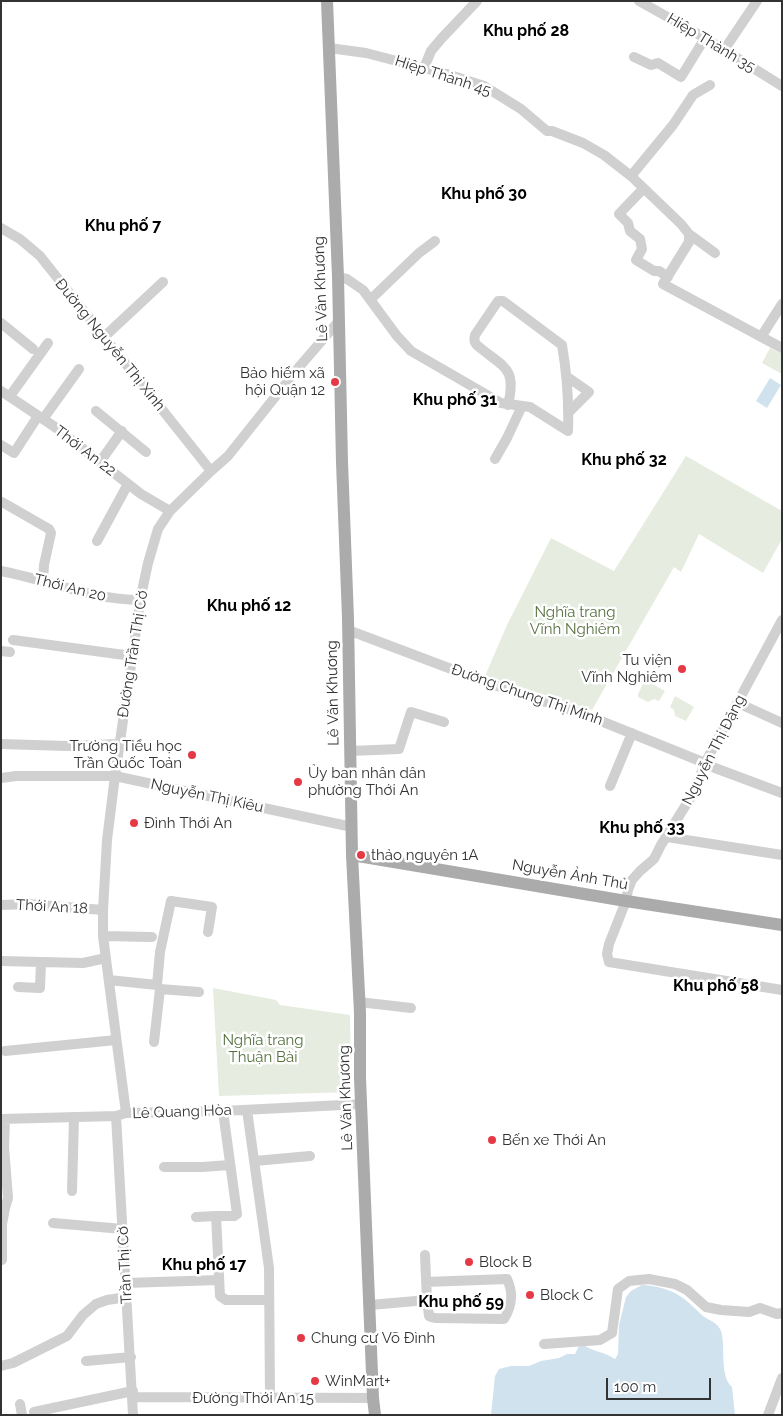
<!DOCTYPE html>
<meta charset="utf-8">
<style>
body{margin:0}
#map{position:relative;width:783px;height:1416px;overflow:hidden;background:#fff;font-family:Raleway,sans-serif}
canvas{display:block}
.frame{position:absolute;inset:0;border:2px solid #333;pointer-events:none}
.scale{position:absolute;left:606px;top:1378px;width:105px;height:22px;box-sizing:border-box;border:2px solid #333;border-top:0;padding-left:6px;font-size:15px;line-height:18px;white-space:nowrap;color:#333;-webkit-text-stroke:4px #fff;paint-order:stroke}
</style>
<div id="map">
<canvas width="783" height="1416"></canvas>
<div class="frame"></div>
<div class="scale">100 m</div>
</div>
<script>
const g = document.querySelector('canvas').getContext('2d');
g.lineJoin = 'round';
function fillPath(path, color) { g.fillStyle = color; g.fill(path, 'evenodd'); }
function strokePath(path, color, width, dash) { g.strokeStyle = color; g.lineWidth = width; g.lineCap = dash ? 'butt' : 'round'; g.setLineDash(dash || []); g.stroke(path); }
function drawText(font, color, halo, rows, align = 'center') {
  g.font = font + ' Raleway,sans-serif'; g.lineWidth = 5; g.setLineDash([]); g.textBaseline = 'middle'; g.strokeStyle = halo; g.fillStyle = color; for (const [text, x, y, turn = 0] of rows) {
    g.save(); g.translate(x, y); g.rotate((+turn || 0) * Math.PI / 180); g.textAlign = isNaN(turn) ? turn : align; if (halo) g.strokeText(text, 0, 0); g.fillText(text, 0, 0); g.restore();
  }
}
const green = new Path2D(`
 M770,348l12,6v20l-20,-11z
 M686,456l96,55v28l-19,34 -64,-39 -18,38 -7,-5 -82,143 -107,-34 22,-51 44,-87 63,33z
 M645,680l20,11 -6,10 -5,-2 -6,3 -10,-5v-3z
 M675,696l19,11 -8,14 -11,-5 -1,-6 -4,-3z
 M213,988l63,12 4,5 70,10 1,77 -132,4z`);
const water = new Path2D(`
 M770,378l11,7 -14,23 -11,-7z
 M642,1285c13,0 30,5 41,13 7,5 13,12 20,18 6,4 15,7 18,15 5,15 -2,45 11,56l3,28h-244l4,-39 4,-7 12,-3h18l12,-5 18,-3 8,-4h8l4,-8 4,-1c12,7 21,7 32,14l3,-5 1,-29 7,-28 5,-6z`);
const minor = new Path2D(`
 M639,1l66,37 77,48
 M329,48l37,5 81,21 37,12 37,23 26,22h5l31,12 21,12 27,21 50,48 8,10 26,19
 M724,50l33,-49
 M634,57l17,8 7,-2 23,14 24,-39
 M424,68l7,-17 10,-12 36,-38
 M631,176l42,-51 20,-30 17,-10
 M643,189l-24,25 9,9 2,8 10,8 2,10 -6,11 18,11h5l9,6
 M1,228l19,11 20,17 171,215
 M689,234v8l-26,42 119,64
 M338,277l9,2 16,11 34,46 14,15 90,52 29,4 38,24
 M371,299l48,-46 16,-12
 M1,323l32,26
 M104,337l59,-55
 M761,337l21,-33
 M566,376l23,16 -20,20
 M1,391l54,36 86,67 29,17
 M10,396l38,-53
 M508,405c9,-38 -4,-37 -30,-59 -4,-3 -4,-6 -3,-11l23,-34h5l59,44c5,29 7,57 6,86
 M96,411l50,41
 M43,419l36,-50
 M1,445l13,8 24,-37
 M495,459l12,-21 15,-32
 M100,462l22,-31
 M2,502l47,27 2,4 -7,32 -1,17
 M97,541l31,-57
 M1,571c48,9 90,29 139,29
 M782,620l-77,143 -11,29 -10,16 -23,37 -7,14 -14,12 -8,9 -4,10 -2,11 -17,43 -2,10 2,8 173,28
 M348,630l143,54 95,31 119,48 10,5 67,25
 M13,640l119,16
 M1,651l9,1
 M738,703l44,20
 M1,744l66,2 53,-2
 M350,751l49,-2 12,-37 33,10
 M1,778l15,-2h99l237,51
 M610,786l22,-53
 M667,837l115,18
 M1,905l27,-1 75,6
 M103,936l49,1
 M1,961l82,2 23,-5
 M109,980l48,5 3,-33 11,-51 41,6 -4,25
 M18,987l22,1 1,-26
 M160,989l39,3
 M359,1002l52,6
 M154,1042l6,-53 -3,-4
 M5,1051l111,-11
 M247,1110l22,158 1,130
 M223,1111l14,103 -3,2h-18l4,80 6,4h43
 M126,1113l-23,-177v-26l4,-70 8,-64 26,-180 7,-33 10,-34 12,-18 41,-40 17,-15 71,-89 39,-45
 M116,1116l17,299
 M1,1119l115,-3 10,-3 97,-2 139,-7
 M255,1161l55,-5
 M164,1167h38l28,-2
 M72,1191l2,-74
 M196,1217l20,-1
 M53,1223l70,6
 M425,1255l2,45
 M2,1260v-36l3,-16 3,-10 -4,-51 1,-28
 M126,1283l93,-3
 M370,1305l57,-5 2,16 2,1 4,1 69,1c8,-13 10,-25 3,-40l-81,3
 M544,1344l56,-4 12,-7 6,-44 11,-8 20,-2 26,5 12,6 19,17 15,3 28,2 11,-4 17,6 5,-1
 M86,1361l45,-4
 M1,1366l12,-3 54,-27 16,-21 13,-11 11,-4 20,-3
 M133,1397l240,1
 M20,1404l2,11
 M34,1412l99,-21
 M768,1415l14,-37`);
const major = new Path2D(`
 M327,1l11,276 4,185 6,156 4,237 8,158v65l13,320 2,17
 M352,855l274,46 156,24`);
const markers = [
 [335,382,5,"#e63946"],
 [682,669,5,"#e63946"],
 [192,755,5,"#e63946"],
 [298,782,5,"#e63946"],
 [134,823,5,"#e63946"],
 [361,855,5,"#e63946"],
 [492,1140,5,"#e63946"],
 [469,1262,5,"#e63946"],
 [530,1295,5,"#e63946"],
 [301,1338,5,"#e63946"],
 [315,1381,5,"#e63946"]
];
const streetNames = [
 ["Hiệp Thành 35",711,43,31],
 ["Hiệp Thành 45",443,76,18],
 ["Lê Văn Khương",321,289,-92],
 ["Đường Nguyễn Thị Xinh",110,345,51],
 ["Thới An 22",85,451,37],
 ["Thới An 20",70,588,14],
 ["Đường Trần Thị Cờ",133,654,-81],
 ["Lê Văn Khương",333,693,-91],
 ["Đường Chung Thị Minh",527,695,19],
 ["Nguyễn Thị Đặng",714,750,-63],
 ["Nguyễn Thị Kiêu",207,796,12],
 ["Nguyễn Ảnh Thủ",570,875,10],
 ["Thới An 18",52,907,3],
 ["Lê Văn Khương",346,1098,-92],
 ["Lê Quang Hòa",182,1112,-2],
 ["Trần Thị Cờ",125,1265,-93],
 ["Đường Thới An 15",253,1398]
];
const poiNames = [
 ["Bảo hiểm xã",325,373,"right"],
 ["hội Quận 12",325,390,"right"],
 ["Tu viện",672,660,"right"],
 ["Vĩnh Nghiêm",672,677,"right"],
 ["Trường Tiểu học",182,746,"right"],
 ["Trần Quốc Toản",182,763,"right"],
 ["Ủy ban nhân dân",308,773],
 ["phường Thới An",308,790],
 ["Đình Thới An",144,823],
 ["thảo nguyên 1A",371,855],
 ["Bến xe Thới An",502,1140],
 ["Block B",479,1262],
 ["Block C",540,1295],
 ["Chung cư Võ Đình",311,1338],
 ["WinMart+",325,1381]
];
const parkNames = [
 ["Nghĩa trang",575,612],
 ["Vĩnh Nghiêm",575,629],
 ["Nghĩa trang",263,1040],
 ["Thuận Bài",263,1057]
];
const neighbourhoodNames = [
 ["Khu phố 28",526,31],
 ["Khu phố 30",484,194],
 ["Khu phố 7",123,226],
 ["Khu phố 31",455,400],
 ["Khu phố 32",624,460],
 ["Khu phố 12",249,606],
 ["Khu phố 33",642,828],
 ["Khu phố 58",716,986],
 ["Khu phố 17",204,1265],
 ["Khu phố 59",461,1302]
];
fillPath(green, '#e6ecdf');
fillPath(water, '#cfe2ee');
strokePath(minor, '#d0d0d0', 10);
strokePath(major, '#ababab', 12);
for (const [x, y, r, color] of markers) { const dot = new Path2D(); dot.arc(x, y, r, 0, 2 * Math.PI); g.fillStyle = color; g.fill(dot); strokePath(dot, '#fff', 2); }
drawText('15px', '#333', '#fff', streetNames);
drawText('15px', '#333', '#fff', poiNames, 'left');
drawText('15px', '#56703f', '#fff', parkNames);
drawText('bold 16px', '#000', '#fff', neighbourhoodNames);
</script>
